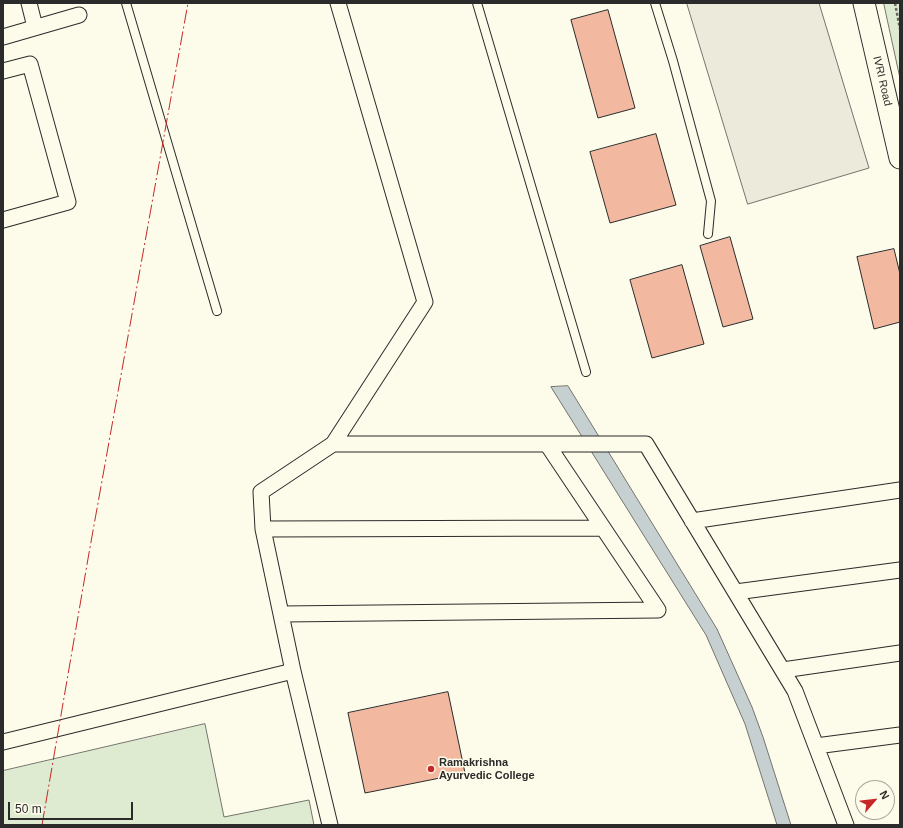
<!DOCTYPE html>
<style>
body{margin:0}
#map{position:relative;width:903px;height:828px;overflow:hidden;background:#fdfbea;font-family:Helvetica,sans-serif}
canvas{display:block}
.frame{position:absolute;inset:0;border:4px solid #2b2b2b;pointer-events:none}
.north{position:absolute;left:855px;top:780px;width:40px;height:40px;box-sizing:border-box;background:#fdfbea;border:1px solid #a9a89e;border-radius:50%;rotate:62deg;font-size:11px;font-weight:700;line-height:16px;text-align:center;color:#2b2b2b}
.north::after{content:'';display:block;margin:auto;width:14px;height:18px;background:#c62828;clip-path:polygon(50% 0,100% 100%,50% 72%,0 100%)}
.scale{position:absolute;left:8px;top:802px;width:125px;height:18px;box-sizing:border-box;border:2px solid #2b2b2b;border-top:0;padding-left:5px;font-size:12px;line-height:14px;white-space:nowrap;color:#2b2b2b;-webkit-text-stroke:3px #fdfbea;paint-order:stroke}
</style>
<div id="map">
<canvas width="903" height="828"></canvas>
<div class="frame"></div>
<div class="north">N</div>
<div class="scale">50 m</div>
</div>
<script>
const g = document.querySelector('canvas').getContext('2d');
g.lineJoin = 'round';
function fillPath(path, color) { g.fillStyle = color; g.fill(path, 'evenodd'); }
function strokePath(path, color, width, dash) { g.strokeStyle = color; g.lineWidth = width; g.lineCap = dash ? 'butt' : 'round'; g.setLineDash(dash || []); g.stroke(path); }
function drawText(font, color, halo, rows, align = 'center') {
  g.font = font + ' Helvetica,sans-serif'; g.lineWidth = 3; g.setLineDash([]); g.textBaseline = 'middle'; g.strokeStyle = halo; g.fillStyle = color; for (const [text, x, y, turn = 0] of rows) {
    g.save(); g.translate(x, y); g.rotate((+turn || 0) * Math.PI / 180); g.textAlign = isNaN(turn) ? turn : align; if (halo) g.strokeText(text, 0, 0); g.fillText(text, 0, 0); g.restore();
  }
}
const green = new Path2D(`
 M884,3h16v75z
 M205,724l19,93 85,-17 5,25h-311v-54z`);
const parking = new Path2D(`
 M687,3h132l50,165 -121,36z`);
const water = new Path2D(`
 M568,386l149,243 35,78 11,30 28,88h-14l-32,-101 -39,-89 -155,-248z`);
const building = new Path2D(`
 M608,10l27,98 -37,10 -27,-98z
 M656,134l20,71 -66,18 -20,-71z
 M730,237l23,82 -30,8 -23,-81z
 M894,249l6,25v48l-26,7 -17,-72z
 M682,265l22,79 -52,14 -22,-78z
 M448,692l17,81 -100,20 -17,-80z`);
const path = new Path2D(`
 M895,3l5,26`);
const lane = new Path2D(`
 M126,3l91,308
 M477,3l109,369
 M655,3l18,58 38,140 -3,33`);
const street = new Path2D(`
 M29,3l6,24
 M3,37l76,-22
 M3,71l27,-7 38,138 -65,18
 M333,444h313l149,247 51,134
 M547,444l111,166
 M692,521l208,-31
 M263,529l340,-1
 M736,592l164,-22
 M282,614l376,-4
 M783,670l117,-17
 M3,742l290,-71
 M816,746l84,-11
 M330,825l-37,-154 -30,-142 -2,-37 72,-48 92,-142 -87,-299`);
const secondary = new Path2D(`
 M864,3l36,155`);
const power = new Path2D(`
 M42,825l47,-272 99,-550`);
const markers = [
 [431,769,4,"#c62828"]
];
const streetNames = [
 ["IVRI Road",882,81,77]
];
const poiNames = [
 ["Ramakrishna",439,763],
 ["Ayurvedic College",439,776]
];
fillPath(green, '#deebd1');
strokePath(green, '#74746e', 1);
fillPath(parking, '#eceadb');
strokePath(parking, '#74746e', 1);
fillPath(water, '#c7d0d0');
strokePath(water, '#74746e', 1);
fillPath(building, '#f2b8a0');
strokePath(building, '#2b2b2b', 1);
strokePath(lane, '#2b2b2b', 10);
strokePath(street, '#2b2b2b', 17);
strokePath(secondary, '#2b2b2b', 23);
strokePath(path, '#6a6964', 2.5, [3, 2]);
strokePath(lane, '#fdfbea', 8);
strokePath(street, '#fdfbea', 15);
strokePath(secondary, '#fdfbea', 21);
strokePath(power, '#c62828', 1, [14, 3, 2, 3]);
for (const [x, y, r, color] of markers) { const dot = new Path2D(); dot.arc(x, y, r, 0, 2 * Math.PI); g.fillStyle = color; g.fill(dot); strokePath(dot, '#fdfbea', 1.5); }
drawText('11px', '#2b2b2b', '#fdfbea', streetNames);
drawText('bold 11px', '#2b2b2b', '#fdfbea', poiNames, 'left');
</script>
